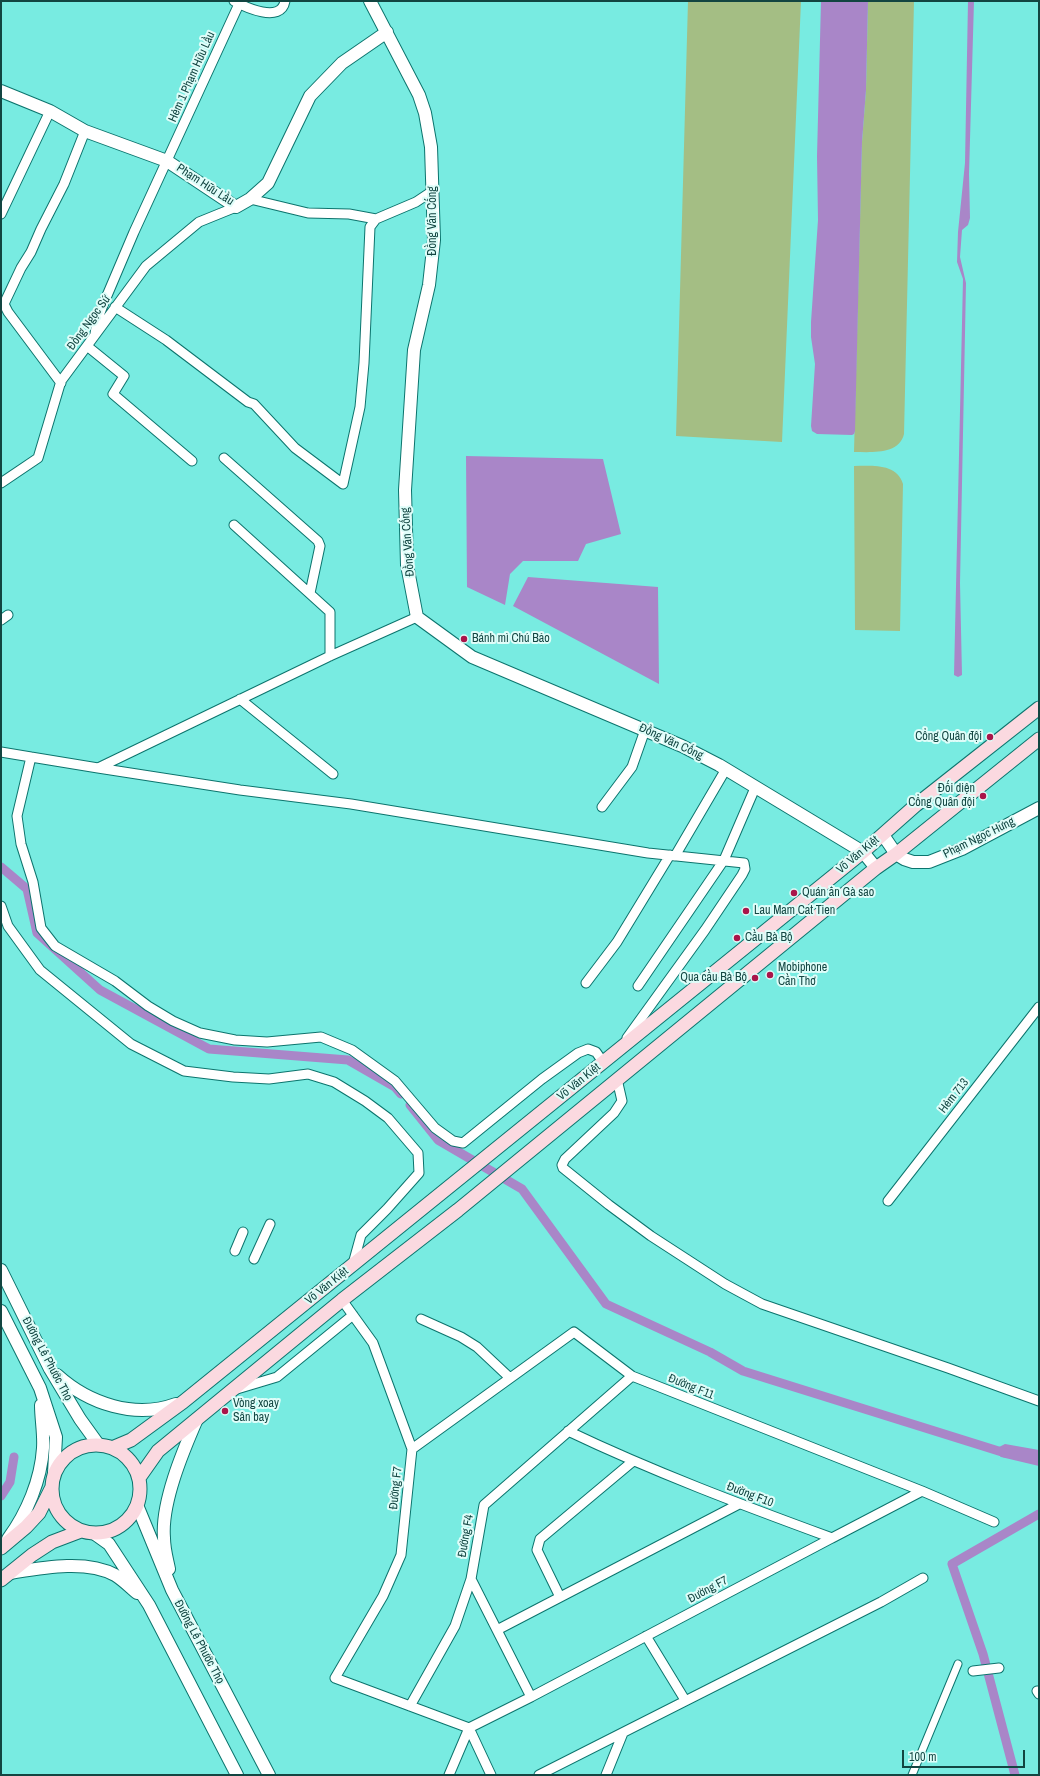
<!DOCTYPE html>
<meta charset="utf-8">
<style>
body{margin:0}
#map{position:relative;width:1040px;height:1776px;overflow:hidden;background:#78ebe1;font-family:"Archivo Narrow",sans-serif}
canvas{display:block}
.frame{position:absolute;inset:0;border:2px solid #124541;pointer-events:none}
.scale{position:absolute;left:902px;top:1750px;width:123px;height:18px;box-sizing:border-box;border:2px solid #124541;border-top:0;padding-left:5px;font-size:12px;line-height:14px;white-space:nowrap;color:#124541;-webkit-text-stroke:3px #dffdf9;paint-order:stroke}
</style>
<div id="map">
<canvas width="1040" height="1776"></canvas>
<div class="frame"></div>
<div class="scale">100 m</div>
</div>
<script>
const g = document.querySelector('canvas').getContext('2d');
g.lineJoin = 'round';
function fillPath(path, color) { g.fillStyle = color; g.fill(path, 'evenodd'); }
function strokePath(path, color, width, dash) { g.strokeStyle = color; g.lineWidth = width; g.lineCap = dash ? 'butt' : 'round'; g.setLineDash(dash || []); g.stroke(path); }
function drawText(font, color, halo, rows, align = 'center') {
  g.font = font + ' "Archivo Narrow",sans-serif'; g.lineWidth = 4; g.setLineDash([]); g.textBaseline = 'middle'; g.strokeStyle = halo; g.fillStyle = color; for (const [text, x, y, turn = 0] of rows) {
    g.save(); g.translate(x, y); g.rotate((+turn || 0) * Math.PI / 180); g.textAlign = isNaN(turn) ? turn : align; if (halo) g.strokeText(text, 0, 0); g.fillText(text, 0, 0); g.restore();
  }
}
const green = new Path2D(`
 M688,1h113l-19,441 -106,-6z
 M868,1h46l-10,433c-5,21 -33,18 -50,18l8,-310 4,-52z
 M854,466c17,0 43,-3 49,18l-3,147 -45,-1z`);
const water = new Path2D(`
 M821,1h47l-2,89 -4,52 -7,289 -1,3 -2,1 -35,-1 -5,-3 -1,-5 4,-62 -4,-27v-15l7,-102 -1,-64z
 M968,1h6l-5,173 1,44 -2,7 -6,5 -2,27 6,26 -6,300 2,92 -4,2 -4,-2 9,-396 -6,-17 1,-30 7,-69z
 M466,456l137,3 18,75 -35,10 -8,17h-55l-13,13 -5,31 -38,-18z
 M528,577l130,10 1,97 -146,-78z
 M1005,1444l34,6v16l-38,-9 -8,-7z`);
const canal = new Path2D(`
 M1,867l26,22 10,44 63,57 109,59 139,11 47,27 6,7
 M410,1105l28,35 84,49 84,115 104,48 33,19 262,82
 M1,1496l9,-14 4,-25
 M1015,1775l-32,-121 -31,-90 87,-50`);
const pedestrian = new Path2D(`
 M912,1775l46,-111`);
const minor = new Path2D(`
 M234,1c11,6 47,23 51,0
 M250,199l58,14 41,1 27,5
 M1,214l49,-103
 M115,307l51,33 82,62 6,2 41,44 48,36 17,-77 4,-44 6,-136 6,-8 40,-17 18,-12
 M95,334l2,-13 6,-16 31,-73 105,-228
 M87,346l37,30 -11,18 79,67
 M61,383l-53,-71 -4,-8 17,-36 10,-16 10,-23 23,-45 21,-53
 M224,458l94,83 2,5 -10,47
 M1,483l37,-25 23,-77 85,-115 53,-44 37,-15
 M234,525l96,87v44
 M1,620l7,-5
 M240,699l93,75
 M1,752l30,5 -14,59 4,28 12,38 8,46 14,18 60,35 33,25 25,15 27,12 35,7 32,2 54,-5 31,13 43,31 40,47 18,13 10,2 79,-64 36,-26 10,-4 8,3 7,10
 M31,757l67,11 232,-112 87,-39
 M98,768l142,22 111,14 297,49 96,10 1,6 -3,6 -37,55 -78,108
 M602,807l30,-40 13,-37
 M675,856l51,-87
 M1,906l7,20 32,44 91,74 53,27 49,6 36,2 39,-5 26,8 31,19 23,17 30,35 1,20 -32,36 -26,26 -8,29
 M586,983l31,-41 53,-87
 M638,986l86,-126 31,-72
 M617,1079l5,22 -8,12 -49,46 -3,6 1,3 46,37 42,31 74,48 37,20 186,64 91,33
 M888,1201l151,-194
 M235,1251l8,-19
 M254,1259l16,-35
 M342,1300l31,43 39,106 -11,106 -18,41 -48,82 134,50 62,-31 301,-159
 M421,1319l40,18 16,10 33,31
 M237,1389l40,-12 76,-62
 M568,1431c86,41 174,74 264,107l90,-47
 M412,1449l162,-117 58,44 290,115 72,31
 M471,1579l60,118
 M560,1597l-23,-47 3,-11 92,-77
 M497,1630l242,-126
 M646,1636l39,64
 M973,1671l26,-3
 M1037,1691l2,3
 M410,1706l45,-80 16,-47 13,-74 148,-129
 M469,1728l22,47
 M449,1775l20,-47
 M539,1775l342,-173 42,-24
 M606,1775l17,-42`);
const tertiary = new Path2D(`
 M370,1l49,94 6,18 6,34 3,93 -5,45 -15,65 -9,140 2,75 10,52 55,40 210,89 37,19 144,87 13,16
 M1,91l49,20 35,20 82,30 69,46 14,-8 18,-16 42,-87 32,-33 45,-31
 M883,835l13,19 8,5 9,3h16l33,-13 77,-41
 M1,1270l49,99 30,50 18,25
 M1,1311l39,77 16,49 -2,36
 M57,1375c32,29 78,44 119,29
 M137,1505l35,85 97,185
 M95,1534l14,10 40,61 88,170
 M8,1539c19,-26 33,-59 35,-91 1,-14 -2,-29 -2,-43
 M169,1569c-2,-10 -5,-20 -5,-31 -3,-35 19,-87 33,-119
 M10,1573c31,-5 76,-14 105,2 8,5 15,12 22,18`);
const secondary = new Path2D(`
 M52 1489a44 44 0 1 1 88 0a44 44 0 1 1-88 0Z
 M112,1448l19,-8 52,-38 680,-550 53,-47 123,-97
 M139,1478l19,-27 39,-32 145,-119 116,-90 418,-342 20,-14 143,-115
 M1,1548l25,-21 13,-14 13,-26
 M1,1580l31,-25 20,-13 29,-11`);
const markers = [
 [464,639,4,"#a9154a"],
 [990,737,4,"#a9154a"],
 [983,796,4,"#a9154a"],
 [794,893,4,"#a9154a"],
 [746,911,4,"#a9154a"],
 [737,938,4,"#a9154a"],
 [770,975,4,"#a9154a"],
 [755,978,4,"#a9154a"],
 [225,1411,4,"#a9154a"]
];
const streetNames = [
 ["Hẻm 1 Phạm Hữu Lầu",192,77,-66],
 ["Phạm Hữu Lầu",205,185,33],
 ["Đồng Văn Cống",433,221,-90],
 ["Đồng Ngọc Sứ",89,323,-54],
 ["Đồng Văn Cống",408,542,-94],
 ["Đồng Văn Cống",671,742,25],
 ["Phạm Ngọc Hưng",979,838,-26],
 ["Võ Văn Kiệt",858,855,-40],
 ["Võ Văn Kiệt",579,1082,-39],
 ["Hẻm 713",954,1096,-52],
 ["Võ Văn Kiệt",327,1286,-39],
 ["Đường Lê Phước Thọ",47,1359,62],
 ["Đường F11",691,1387,22],
 ["Đường F7",396,1488,-84],
 ["Đường F10",750,1495,21],
 ["Đường F4",466,1536,-80],
 ["Đường F7",708,1590,-28],
 ["Đường Lê Phước Thọ",199,1642,62]
];
const poiNames = [
 ["Bánh mì Chú Bảo",472,639],
 ["Cổng Quân đội",982,737,"right"],
 ["Đối diện",975,789,"right"],
 ["Cổng Quân đội",975,803,"right"],
 ["Quán ăn Gà sao",802,893],
 ["Lau Mam Cat Tien",754,911],
 ["Cầu Bà Bộ",745,938],
 ["Mobiphone",778,968],
 ["Cần Thơ",778,982],
 ["Qua cầu Bà Bộ",747,978,"right"],
 ["Vòng xoay",233,1404],
 ["Sân bay",233,1418]
];
fillPath(green, '#a4be84');
fillPath(water, '#a986c8');
strokePath(canal, '#a986c8', 9);
strokePath(pedestrian, '#0c746d', 9);
strokePath(minor, '#0c746d', 11);
strokePath(tertiary, '#0c746d', 14);
strokePath(secondary, '#0c746d', 15);
strokePath(pedestrian, '#fff', 7);
strokePath(minor, '#fff', 9);
strokePath(tertiary, '#fff', 12);
strokePath(secondary, '#fbd9e0', 13);
for (const [x, y, r, color] of markers) { const dot = new Path2D(); dot.arc(x, y, r, 0, 2 * Math.PI); g.fillStyle = color; g.fill(dot); strokePath(dot, '#dffdf9', 1.5); }
drawText('12px', '#124541', '#dffdf9', streetNames);
drawText('12px', '#124541', '#dffdf9', poiNames, 'left');
</script>
